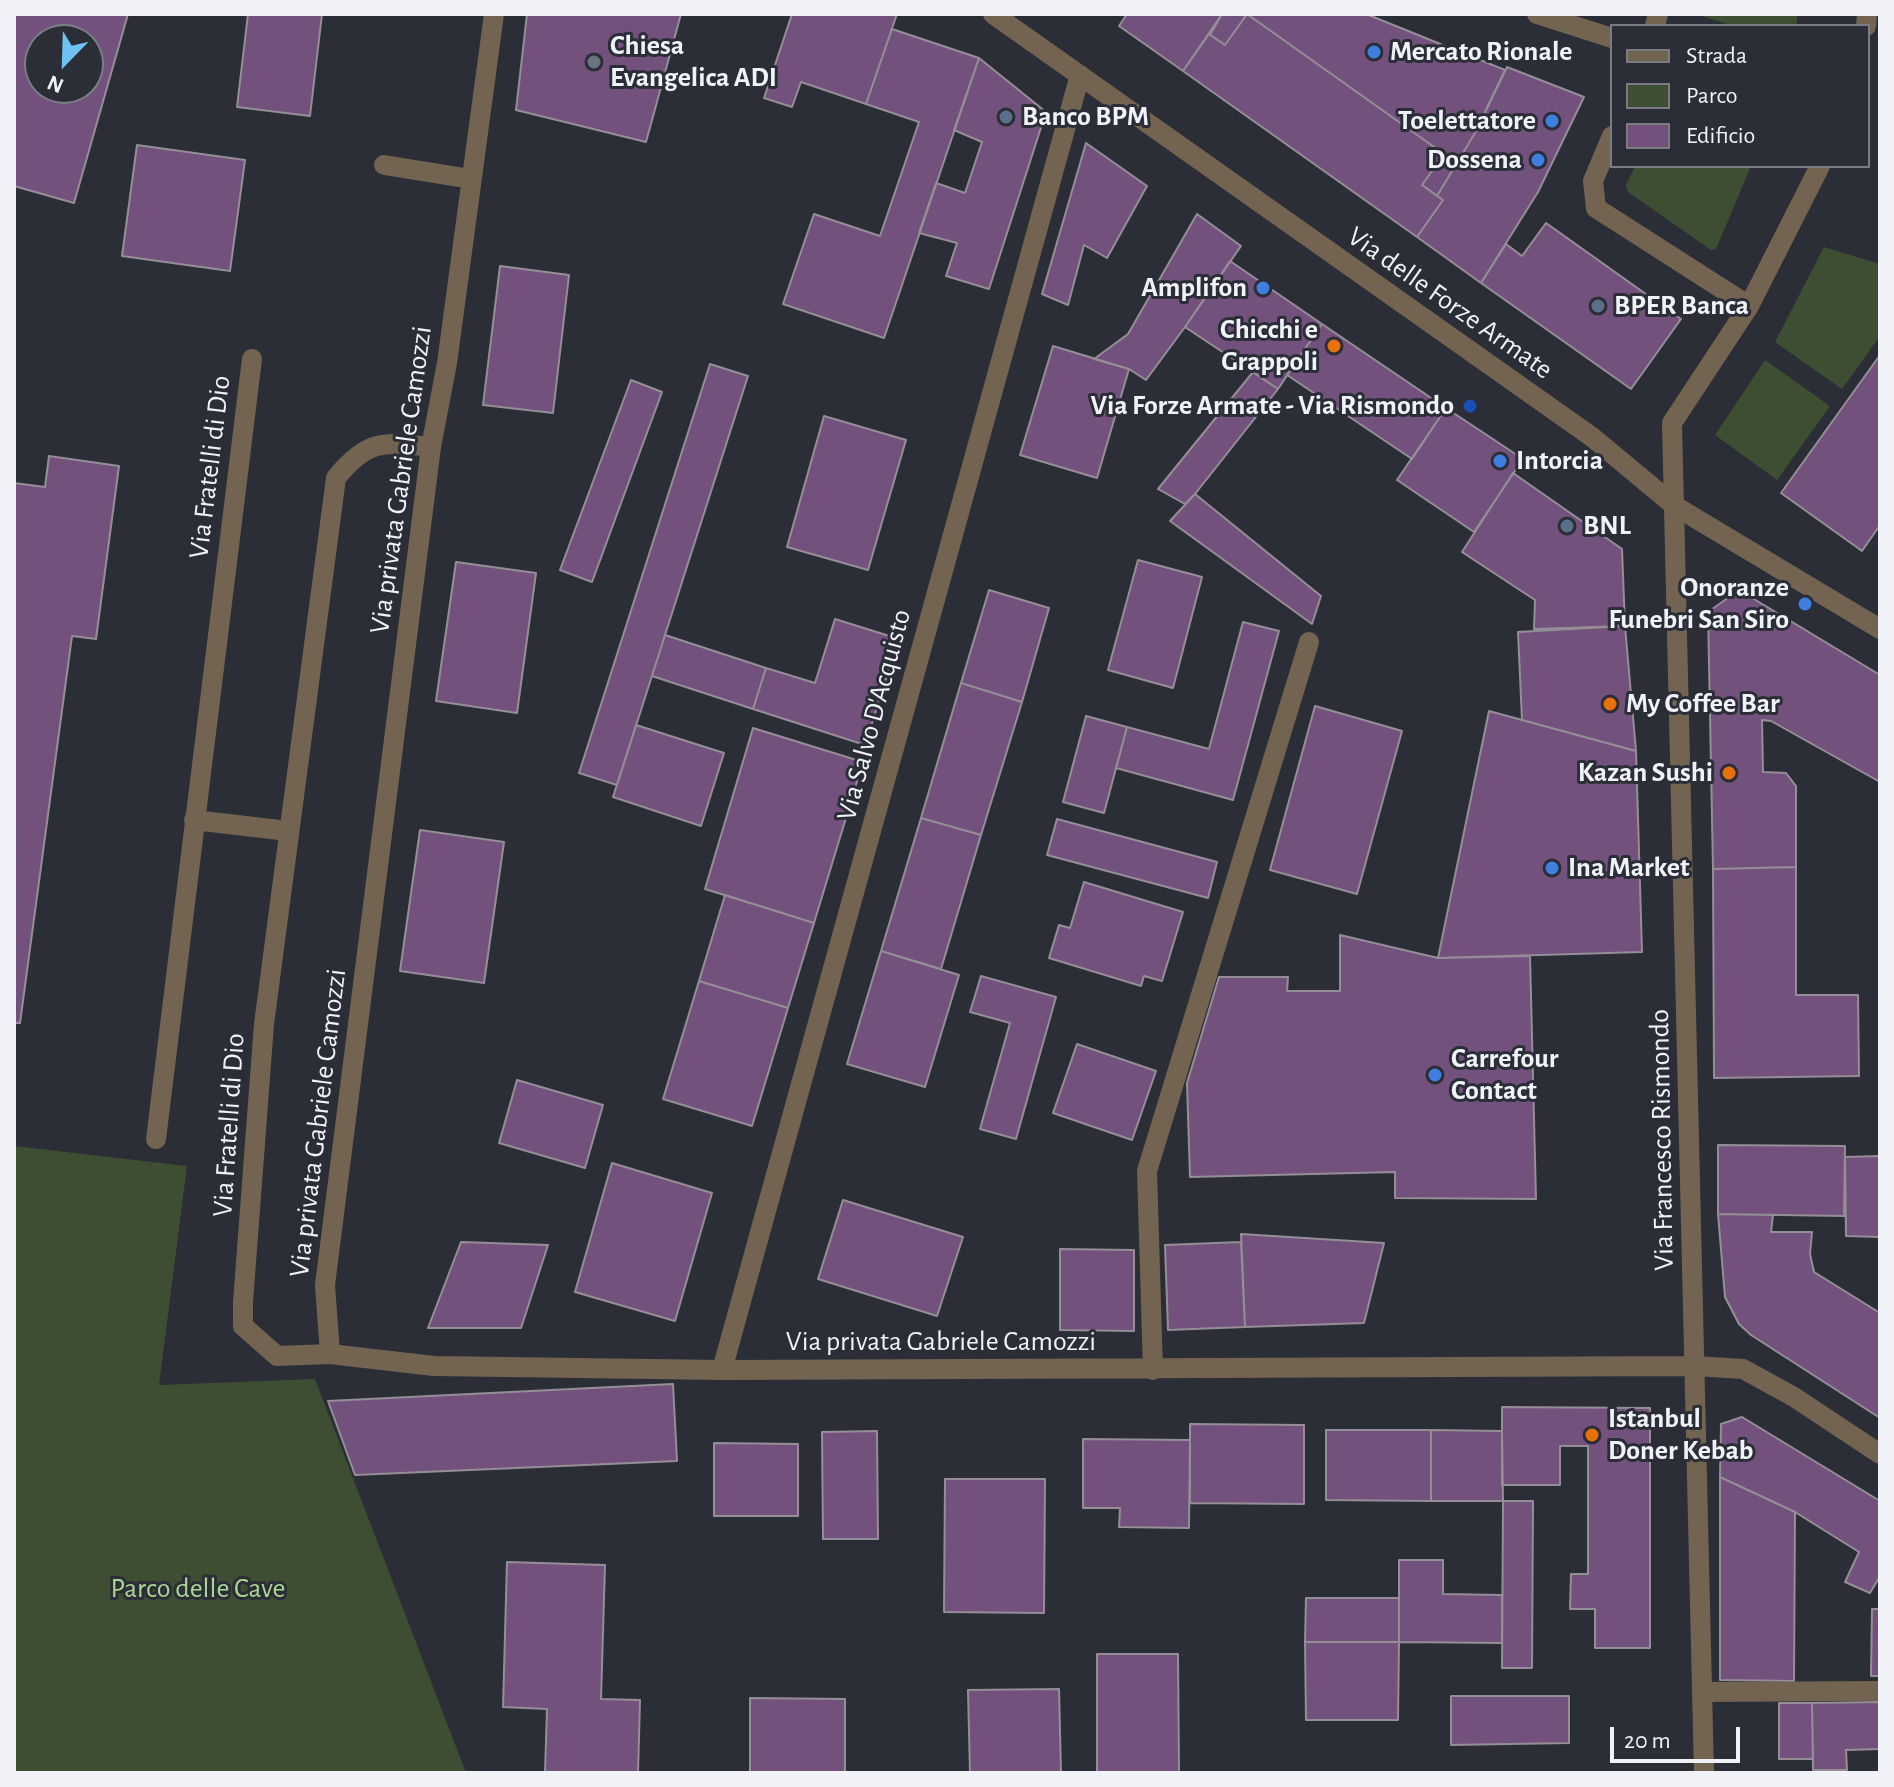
<!DOCTYPE html>
<style>
body{margin:0}
#map{position:relative;width:1894px;height:1787px;overflow:hidden;background:#2b2e37;font-family:"Alegreya Sans",sans-serif}
canvas{display:block}
.frame{position:absolute;inset:0;border:16px solid #f0f2f8;pointer-events:none}
.legend{position:absolute;left:1610px;top:24px;width:260px;height:144px;box-sizing:border-box;background:#2b2e37;border:2px solid #7a7c84;margin:0;padding:10px 14px;list-style:none;font-size:24px;color:#f0f2f8}
.legend li{display:flex;align-items:center;gap:16px;height:40px}
.legend b{width:40px;border:2px solid #7a7c84}
.north{position:absolute;left:24px;top:24px;width:80px;height:80px;box-sizing:border-box;background:#2b2e37;border:2px solid #7a7c84;border-radius:50%;rotate:203deg;font-size:22px;font-weight:700;line-height:32px;text-align:center;color:#f0f2f8}
.north::after{content:'';display:block;margin:auto;width:28px;height:36px;background:#6ec2f3;clip-path:polygon(50% 0,100% 100%,50% 72%,0 100%)}
.scale{position:absolute;left:1610px;top:1727px;width:130px;height:36px;box-sizing:border-box;border:4px solid #f0f2f8;border-top:0;padding-left:10px;font-size:24px;line-height:28px;white-space:nowrap;color:#f0f2f8;-webkit-text-stroke:6px #2b2e37;paint-order:stroke}
</style>
<div id="map">
<canvas width="1894" height="1787"></canvas>
<div class="frame"></div>
<ul class="legend">
<li><b style="height:10px;background:#736451"></b>Strada</li>
<li><b style="height:22px;background:#3d4e33"></b>Parco</li>
<li><b style="height:22px;background:#72527d"></b>Edificio</li>
</ul>
<div class="north">N</div>
<div class="scale">20 m</div>
</div>
<script>
const g = document.querySelector('canvas').getContext('2d');
g.lineJoin = 'round';
function fillPath(path, color) { g.fillStyle = color; g.fill(path, 'evenodd'); }
function strokePath(path, color, width, dash) { g.strokeStyle = color; g.lineWidth = width; g.lineCap = dash ? 'butt' : 'round'; g.setLineDash(dash || []); g.stroke(path); }
function drawText(font, color, halo, rows, align = 'center') {
  g.font = font + ' "Alegreya Sans",sans-serif'; g.lineWidth = 6; g.setLineDash([]); g.textBaseline = 'middle'; g.strokeStyle = halo; g.fillStyle = color; for (const [text, x, y, turn = 0] of rows) {
    g.save(); g.translate(x, y); g.rotate((+turn || 0) * Math.PI / 180); g.textAlign = isNaN(turn) ? turn : align; if (halo) g.strokeText(text, 0, 0); g.fillText(text, 0, 0); g.restore();
  }
}
const green = new Path2D(`
 M1696,14h102l-2,12h-63z
 M1635,166h116l-35,83 -5,1 -83,-58 -2,-7z
 M1824,247l56,17v72l-38,53 -67,-47z
 M1765,360l65,46 -53,74 -62,-45z
 M14,1146l173,20 -28,219 156,-6 151,394h-452z`);
const building = new Path2D(`
 M14,14h114l-54,189 -60,-17zM40,40h48v48h-48z
 M248,14h74l-12,102 -73,-9z
 M527,14h154l-35,128 -130,-32z
 M792,14h105l-31,90 -65,-22 -9,25 -28,-9z
 M1127,14h95l-39,57 -64,-45z
 M1222,14h25l-22,31 -15,-10z
 M1247,14l197,140 -22,31 21,15 -26,37 -234,-166 26,-37 16,11z
 M1247,14h119l139,56 -30,63 -38,63 -15,-11 22,-31z
 M892,29l87,29 -95,280 -101,-34 31,-90 66,22 39,-114 -53,-18z
 M979,58l67,54 -57,177 -43,-13 11,-33 -38,-10 17,-50 29,10 17,-51 -28,-12z
 M1507,67l77,30 -46,95 -57,91 -64,-46 26,-37 -6,-4 38,-63z
 M1086,143l61,43 -40,72 -23,-13 -16,60 -26,-11z
 M137,145l108,15 -15,111 -108,-15z
 M1197,214l44,32 -56,81 -39,53 -17,-11 -35,-10 34,-25z
 M1546,223l135,96 -50,70 -150,-106 25,-39 16,12z
 M1230,261l92,63 -44,65 -93,-62z
 M500,266l69,9 -16,138 -70,-8z
 M1322,324l124,84 -34,51 -125,-84z
 M1053,346l76,23 -32,109 -77,-23z
 M1880,355v170l-18,26 -81,-58z
 M710,364l38,12 -131,409 -38,-12z
 M1253,372l25,17 -83,105 -10,10 -27,-15z
 M631,380l31,12 -70,190 -32,-12z
 M1446,408l77,51 -49,73 -77,-52z
 M824,416l82,24 -38,130 -81,-23z
 M49,456l70,10 -23,173 -24,-3 -52,387h-6v-540l31,4z
 M1513,473l109,76 3,77 -91,3 1,-29 -73,-48z
 M1195,494l126,102 -9,28 -142,-103z
 M1138,560l64,17 -29,111 -65,-18z
 M456,562l80,11 -19,140 -81,-12z
 M989,590l60,18 -27,94 -61,-19z
 M1739,590l141,85v107l-109,-61 -9,-1 1,52 23,1 10,13v81l-83,2 -5,-257z
 M835,619l64,20 -34,106 -112,-36 13,-41 49,15z
 M1243,622l36,9 -46,169 -117,-32 11,-41 82,22z
 M1625,626l11,125 -114,-31 -4,-88z
 M665,635l101,33 -13,41 -101,-33z
 M961,683l61,19 -41,133 -60,-17z
 M1315,706l87,25 -45,163 -87,-24z
 M1489,711l147,40 6,201 -204,6z
 M1086,716l41,11 -23,86 -41,-11z
 M636,725l88,28 -23,73 -88,-29z
 M753,728l110,34 -49,161 -109,-34z
 M921,818l60,17 -40,134 -60,-18z
 M1057,819l160,43 -9,36 -161,-43z
 M420,830l84,12 -20,141 -84,-12z
 M1796,867v128h62l1,81 -145,2 -1,-209z
 M1084,882l99,30 -21,69 -18,-5 -3,10 -92,-28 10,-33 11,3z
 M725,895l89,28 -26,85 -89,-27z
 M1340,935l98,23 92,-2 6,243 -141,-1v-26l-205,5 -3,-94 32,-106h69l-1,14h53z
 M881,951l78,24 -34,112 -78,-23z
 M981,976l75,21 -40,142 -36,-10 30,-106 -40,-11z
 M699,981l89,27 -36,118 -89,-27z
 M1077,1044l79,27 -24,69 -79,-27z
 M517,1080l86,25 -18,63 -86,-25z
 M1718,1145l127,1 -1,70 -126,-2z
 M1880,1156v81l-34,-1 -1,-79z
 M612,1163l100,30 -37,128 -100,-29z
 M843,1200l120,37 -26,79 -119,-37z
 M1718,1214l55,1 -2,17h41l-2,22 4,18 66,41v105l-129,-83 -12,-11 -14,-27z
 M1241,1234l143,9 -20,80 -119,4z
 M461,1242l87,3 -27,83h-93z
 M1241,1242l4,85 -77,3 -3,-85z
 M1060,1249l74,1v81l-74,-1z
 M673,1384l4,77 -322,14 -27,-74z
 M1502,1407l148,1v240h-55v-39h-25l1,-35h17v-128h-28v39h-58z
 M1742,1417l138,84v75l-10,17 -25,-11 14,-30 -64,-40 -75,-35 1,-53z
 M1190,1424l114,1v79l-114,-1z
 M1326,1430h105v71l-105,-1z
 M1431,1430l71,1 1,70h-72z
 M877,1431l1,108h-55l-1,-107z
 M1083,1439l107,1 -1,88 -70,-1 1,-19h-37z
 M714,1443l84,1v72h-84z
 M1720,1477l75,35 -1,169 -74,-1z
 M945,1479h100l-1,134 -100,-1z
 M1503,1501h30l-1,167h-30z
 M1399,1560h44v34l59,1v48l-103,-1z
 M507,1562l98,3 -4,134 39,1 -2,73h-93l2,-64 -44,-2z
 M1306,1598h93v44h-94z
 M1872,1609h8v67h-9z
 M1305,1642h94l-1,78h-92z
 M1097,1654h81l1,119h-82z
 M1059,1689l2,84h-91l-2,-83z
 M1451,1696h118v47l-118,2z
 M750,1698l95,1v74h-95z
 M1880,1702v47l-34,1 1,20h-34l-1,-67z
 M1779,1703h33l1,56h-34z`);
const minor = new Path2D(`
 M993,14l599,423 83,69 205,123
 M1537,14l75,24
 M1655,26l3,-12
 M1866,26l1,-12
 M1612,136l-19,45 3,27 153,98
 M384,165l87,14
 M431,447c-46,-5 -63,-9 -95,31l-72,546 -21,278v24l34,30 53,-2 104,12 288,4 974,-4 47,3 51,28 86,57
 M194,820l94,11
 M156,1139l96,-780
 M330,1354l-5,-69 106,-838 16,-84 47,-349
 M722,1370l358,-1295
 M1153,1370l-6,-199 162,-529
 M1702,1692l178,-1
 M1704,1773l-32,-1350 77,-117 71,-140`);
const markers = [
 [1374,52,8,"#3f7fe0"],
 [594,62,8,"#6b7280"],
 [1006,117,8,"#5c6f8a"],
 [1552,121,8,"#3f7fe0"],
 [1538,160,8,"#3f7fe0"],
 [1263,288,8,"#3f7fe0"],
 [1598,306,8,"#5c6f8a"],
 [1334,346,8,"#e8710a"],
 [1470,406,8,"#1a4fb4"],
 [1500,461,8,"#3f7fe0"],
 [1567,526,8,"#5c6f8a"],
 [1805,604,8,"#3f7fe0"],
 [1610,704,8,"#e8710a"],
 [1729,773,8,"#e8710a"],
 [1552,868,8,"#3f7fe0"],
 [1435,1075,8,"#3f7fe0"],
 [1592,1435,8,"#e8710a"]
];
const poiNames = [
 ["Chiesa",610,46],
 ["Evangelica ADI",610,78],
 ["Mercato Rionale",1390,52],
 ["Banco BPM",1022,117],
 ["Toelettatore",1536,121,"right"],
 ["Dossena",1522,160,"right"],
 ["Amplifon",1247,288,"right"],
 ["BPER Banca",1614,306],
 ["Chicchi e",1318,330,"right"],
 ["Grappoli",1318,362,"right"],
 ["Via Forze Armate - Via Rismondo",1454,406,"right"],
 ["Intorcia",1516,461],
 ["BNL",1583,526],
 ["Onoranze",1789,588,"right"],
 ["Funebri San Siro",1789,620,"right"],
 ["My Coffee Bar",1626,704],
 ["Kazan Sushi",1713,773,"right"],
 ["Ina Market",1568,868],
 ["Carrefour",1451,1059],
 ["Contact",1451,1091],
 ["Istanbul",1608,1419],
 ["Doner Kebab",1608,1451]
];
const streetNames = [
 ["Via delle Forze Armate",1450,303,35],
 ["Via Fratelli di Dio",210,467,-83],
 ["Via privata Gabriele Camozzi",401,480,-82],
 ["Via Salvo D'Acquisto",874,715,-75],
 ["Via privata Gabriele Camozzi",318,1123,-83],
 ["Via Fratelli di Dio",229,1125,-86],
 ["Via Francesco Rismondo",1662,1140,-91],
 ["Via privata Gabriele Camozzi",941,1342]
];
const parkNames = [
 ["Parco delle Cave",198,1589]
];
fillPath(green, '#3d4e33');
fillPath(building, '#72527d');
strokePath(building, '#958e97', 2);
strokePath(minor, '#736451', 20);
for (const [x, y, r, color] of markers) { const dot = new Path2D(); dot.arc(x, y, r, 0, 2 * Math.PI); g.fillStyle = color; g.fill(dot); strokePath(dot, '#2b2e37', 3); }
drawText('bold 28px', '#f0f2f8', '#2b2e37', poiNames, 'left');
drawText('28px', '#f0f2f8', '#2b2e37', streetNames);
drawText('28px', '#abd890', '#2b2e37', parkNames);
</script>
